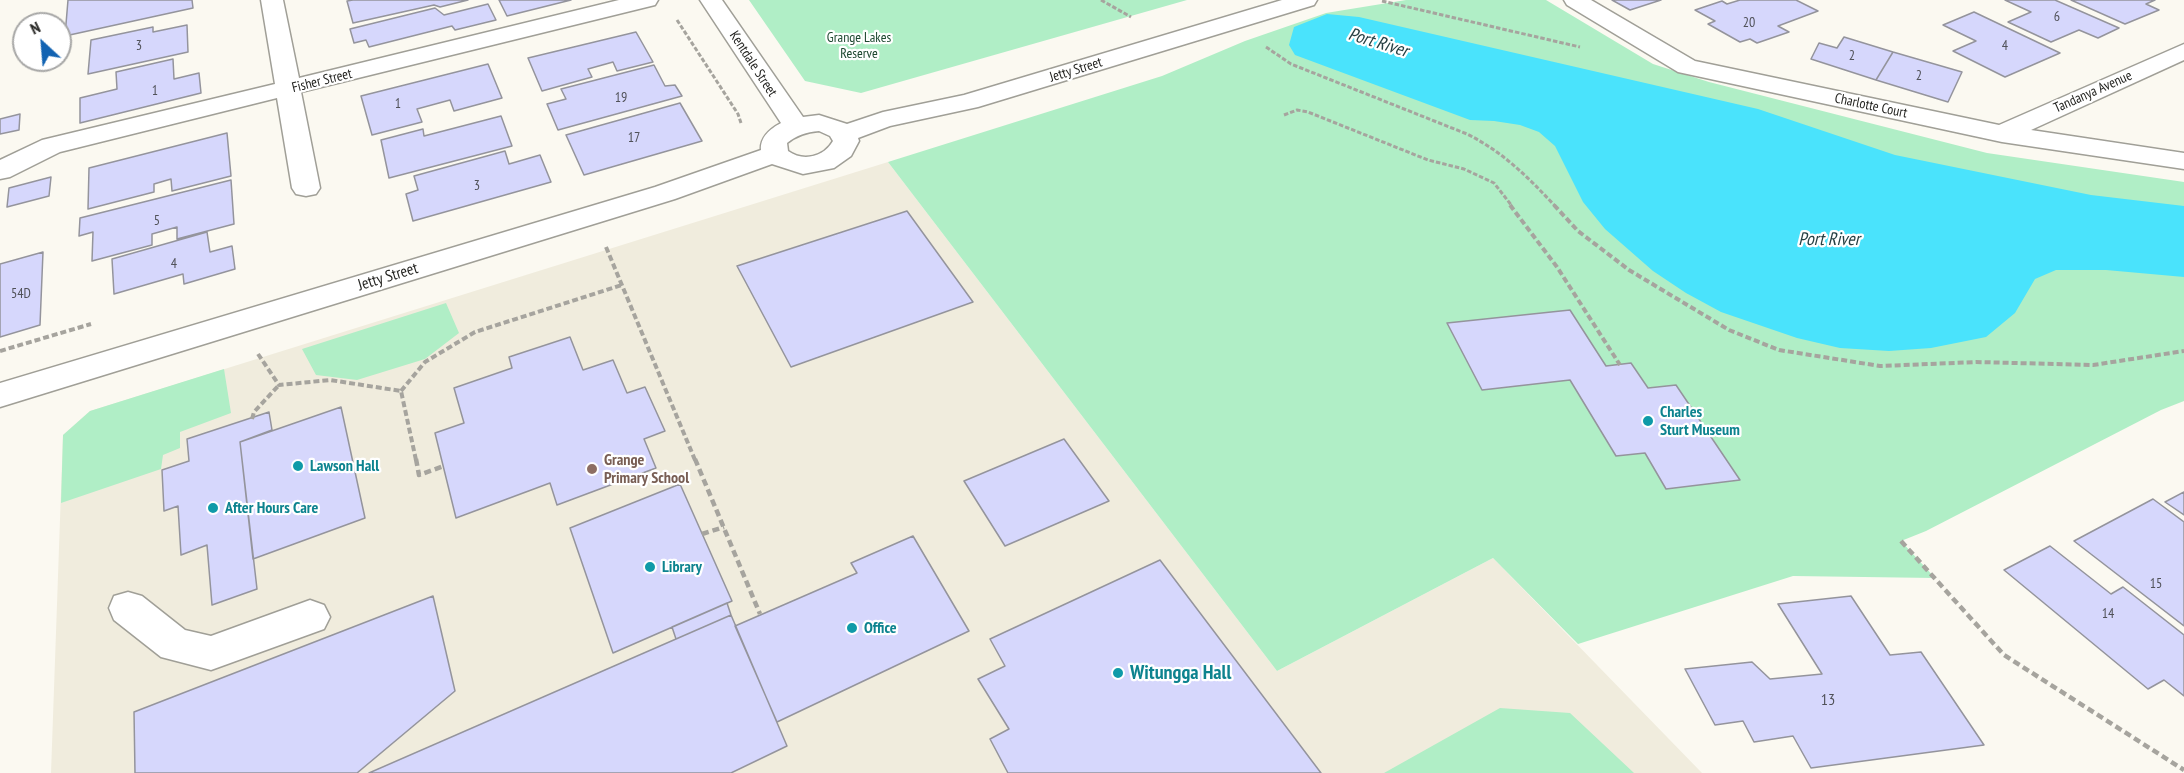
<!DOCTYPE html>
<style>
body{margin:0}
#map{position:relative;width:2184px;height:773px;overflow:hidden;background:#fbf9f1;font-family:"PT Sans Narrow",sans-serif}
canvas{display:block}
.north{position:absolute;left:12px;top:12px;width:60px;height:60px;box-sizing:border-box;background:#fff;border:2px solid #a7a7a6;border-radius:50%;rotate:334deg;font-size:16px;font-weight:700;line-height:24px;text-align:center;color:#242421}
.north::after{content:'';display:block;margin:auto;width:21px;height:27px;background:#1263b2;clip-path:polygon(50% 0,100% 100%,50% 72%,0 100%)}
</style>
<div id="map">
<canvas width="2184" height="773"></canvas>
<div class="north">N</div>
</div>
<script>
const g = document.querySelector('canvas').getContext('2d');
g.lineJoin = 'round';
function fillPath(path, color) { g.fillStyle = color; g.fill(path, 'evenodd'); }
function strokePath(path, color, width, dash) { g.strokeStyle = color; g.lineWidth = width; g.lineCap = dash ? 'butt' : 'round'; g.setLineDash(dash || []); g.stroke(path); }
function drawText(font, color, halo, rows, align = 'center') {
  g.font = font + ' "PT Sans Narrow",sans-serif'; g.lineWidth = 4.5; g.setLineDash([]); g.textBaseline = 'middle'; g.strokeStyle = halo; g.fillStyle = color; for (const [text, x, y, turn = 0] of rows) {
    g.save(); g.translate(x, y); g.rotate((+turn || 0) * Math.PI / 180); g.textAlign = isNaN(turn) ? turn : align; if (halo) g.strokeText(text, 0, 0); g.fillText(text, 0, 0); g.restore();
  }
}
const built = new Path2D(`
 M888,162l389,509 216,-113 209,215h-1651l12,-338 27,-24z`);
const green = new Path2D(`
 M749,0h438l-326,93 -56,-12z
 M1406,0h140l107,64 56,18 278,71 197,29v219l-23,9 -235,121 -25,10 34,37 -142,-2 -215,68 -85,-86 -216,113 -389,-509 274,-86 83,-35 81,-28z
 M446,303l13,30 -34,26 -68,21 -41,-5 -14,-26z
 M224,369l7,44 -51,19v16l-17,7 -2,14 -100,34 2,-68 27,-24z
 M1500,708l70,5 64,60h-250z`);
const water = new Path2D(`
 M1327,14l32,3 399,92 137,46 196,40 93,11v71l-78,-7h-50l-21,9 -20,34 -29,24 -55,11 -42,3 -49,-3 -43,-10 -76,-26 -35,-19 -33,-22 -48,-42 -22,-27 -28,-56 -16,-14 -19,-7 -26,-4 -24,-1 -175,-65 -6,-10 5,-18z`);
const building = new Path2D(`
 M68,0h124l1,8 -128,28z
 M353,0h115l-28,7 -6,-2 -81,18 -6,-22z
 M499,0h72l-64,16z
 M1612,0h49l-31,10z
 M1740,0h56l22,11 -40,15 11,6 -32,11 -7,-4 -10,3 -32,-18 7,-3 -20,-11 27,-9 5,3z
 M2005,0h50l64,28 -21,10 -19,-8 -28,12 -43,-20 23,-10z
 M2071,0h84l-9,4 13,6 -34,14z
 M488,4l8,16 -41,10 -3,-4 -83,21 -3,-7 -12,3 -4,-14 85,-21 9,7z
 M1974,12l86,41 -55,24 -52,-26 23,-10 -33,-16z
 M187,25l1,27 -100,22 3,-34 62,-13v5z
 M636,32l17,30 -36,9 -4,-9 -25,7 4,8 -50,14 -14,-33z
 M1844,37l49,15 -17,28 -65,-21 8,-16 18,5z
 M1893,52l69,20 -14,30 -72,-22z
 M173,59l1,20 25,-6 2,20 -121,30v-25l37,-9 -1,-17z
 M488,64l14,34 -48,13 -4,-11 -33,9 5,13 -50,13 -11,-39z
 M654,65l11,21 10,-1 7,11 -124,34 -11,-26 19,-5 -5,-10z
 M680,103l22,38 -118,34 -18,-40z
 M20,114l-1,16 -19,4v-15z
 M501,116l11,30 -123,32 -8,-38 42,-11 1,7z
 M227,133l4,43 -59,15 -1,-12 -17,5v8l-66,17 1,-41z
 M505,151l4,13 31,-9 11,27 -138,39 -7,-27 12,-4 -4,-14z
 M51,177l-2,19 -42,11 2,-19z
 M231,180l3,44 -57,15v-12l-25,7v11l-60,16 1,-29 -14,4 1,-18z
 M907,211l66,91 -182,65 -54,-101z
 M207,232l3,20 22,-6 3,23 -51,15 -1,-10 -69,20 -2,-35z
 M43,252l-3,73 -40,12v-73z
 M1570,310l36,56 25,-3 17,25 28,-3 64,95 -74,9 -21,-36 -29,3 -46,-76 -88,10 -35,-67z
 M570,337l13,33 30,-10 14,33 18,-6 20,44 -21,8 12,29 -99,37 -7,-22 -94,35 -21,-85 29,-10 -10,-35 58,-20 -3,-11z
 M341,407l24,111 -112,41 -13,-117z
 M269,412l3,18 -32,12 17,147 -45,16 -5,-60 -26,10 -3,-49 -14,5 -2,-41 27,-9 -2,-22z
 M1064,439l45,62 -104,45 -41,-65z
 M680,484l52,117 -119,52 -43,-125z
 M2184,492v23l-19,-13z
 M2153,499l31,23v104l-110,-85z
 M913,536l56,95 -192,91 -42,-96 122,-53 -6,-10z
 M2050,546l61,48 12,-7 61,48v61l-20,-16 -16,9 -144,-119z
 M1160,560l161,213h-313l-18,-34 19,-10 -31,-50 27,-13 -15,-27z
 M433,596l22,95 -98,82h-222l-1,-61z
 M1851,596l39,59 31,-3 63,93 -173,23 -18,-32 -39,6 -11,-21 -28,4 -30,-56 67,-7 18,17 52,-5 -44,-70z
 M727,603l4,12 -55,24 -4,-12z
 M731,615l56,131 -56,27h-362z`);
const pathFar2 = new Path2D(`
 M1101,0l30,17
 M1382,1l198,46
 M677,20l61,94 3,9
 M1266,47l25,17 176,70c36,18 61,43 88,72
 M1284,115l13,-5 11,2 120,48 36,9 30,14 18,23`);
const pathFar1 = new Path2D(`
 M1510,205l47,62 63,98
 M1554,205l24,26 51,39 100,60 50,20 101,16 96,-4 117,3 91,-14
 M606,247l89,213
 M0,351l91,-27
 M258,354l21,31 51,-5 71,11 15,69
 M401,391l24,-29 50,-30 147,-47
 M252,419l2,-7 25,-27`);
const path = new Path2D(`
 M416,459l3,16 25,-9
 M695,459l65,155
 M702,534l22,-7
 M1901,541l103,114 180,115`);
const minor = new Path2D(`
 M261,0h22l16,78 320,-78h39l-3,5 -354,87 19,96 -4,6 -10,2 -10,-2 -4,-6 -15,-90 -217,54 -50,25 -10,2v-19l42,-20 233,-56z
 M700,0h22l81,117 16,-2 28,9 36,-12 81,-17 318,-95h35l-3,5 -336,102 -88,19 -32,12 1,3 -8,15 -17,12 -31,6 -31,-10 -97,35 -675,208v-24l655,-196 106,-37c-1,-13 9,-21 20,-27zM819,131l11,5 3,5c-9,16 -30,21 -45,10l-1,-8c10,-8 19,-11 32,-12z
 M1564,0h27l104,61 304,64 185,-81v16l-153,70 153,23v16l-182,-27 -324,-70 -111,-67z
 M128,592l14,4 43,34 26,6 99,-36 14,5 6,12 -6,12 -113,41 -50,-13 -47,-37 -5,-12 5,-12z`);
const markers = [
 [1648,421,6,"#0f9aa8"],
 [298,466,6,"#0f9aa8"],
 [592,469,6,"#8d6e63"],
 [213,508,6,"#0f9aa8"],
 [650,567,6,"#0f9aa8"],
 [852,628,6,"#0f9aa8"],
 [1118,673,6,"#0f9aa8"]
];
const numberNames = [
 ["6",2057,17],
 ["20",1749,23],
 ["3",139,46],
 ["4",2005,46],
 ["2",1852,56],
 ["2",1919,76],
 ["1",155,91],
 ["19",621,98],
 ["1",398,104],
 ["17",634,138],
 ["3",477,186],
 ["5",157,221],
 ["4",174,264],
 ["54D",21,294],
 ["15",2156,584],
 ["14",2108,614]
];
const farParknames = [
 ["Grange Lakes",859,38],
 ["Reserve",859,54]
];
const farStreetnames = [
 ["Kentdale Street",753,64,57],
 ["Jetty Street",1076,70,-17],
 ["Fisher Street",322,81,-14],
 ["Tandanya Avenue",2093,92,-24],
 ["Charlotte Court",1871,106,12]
];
const streetNames = [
 ["Jetty Street",388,277,-17]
];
const cultureNames = [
 ["Charles",1660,412],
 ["Sturt Museum",1660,430],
 ["Lawson Hall",310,466],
 ["After Hours Care",225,508],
 ["Library",662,567],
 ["Office",864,628]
];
const educationNames = [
 ["Grange",604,460],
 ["Primary School",604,478]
];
const nearNumbernames = [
 ["13",1828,700]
];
const waterNames = [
 ["Port River",1378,43,17],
 ["Port River",1829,240]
];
const nearCulturenames = [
 ["Witungga Hall",1130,673]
];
fillPath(built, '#f0ecdd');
fillPath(green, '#b0eec6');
fillPath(water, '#4ae3fc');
fillPath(building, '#d6d7fc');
strokePath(building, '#94949c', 1.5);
strokePath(minor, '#a09f97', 3);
strokePath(pathFar2, '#a6a49e', 3, [4.5, 2]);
strokePath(pathFar1, '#a6a49e', 4, [6, 3]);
strokePath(path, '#a6a49e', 4.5, [7, 4]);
fillPath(minor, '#fff');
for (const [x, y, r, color] of markers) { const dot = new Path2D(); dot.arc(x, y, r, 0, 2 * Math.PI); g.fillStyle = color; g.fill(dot); strokePath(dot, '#fff', 2); }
drawText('14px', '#505158', null, numberNames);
drawText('14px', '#1e4830', '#fff', farParknames);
drawText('14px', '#242421', '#fff', farStreetnames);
drawText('16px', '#242421', '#fff', streetNames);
drawText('bold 16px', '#0d838f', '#fff', cultureNames, 'left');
drawText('bold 16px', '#785e54', '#fff', educationNames, 'left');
drawText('16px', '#505158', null, nearNumbernames);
drawText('italic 18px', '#274044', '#fff', waterNames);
drawText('bold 20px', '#0d838f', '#fff', nearCulturenames, 'left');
</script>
